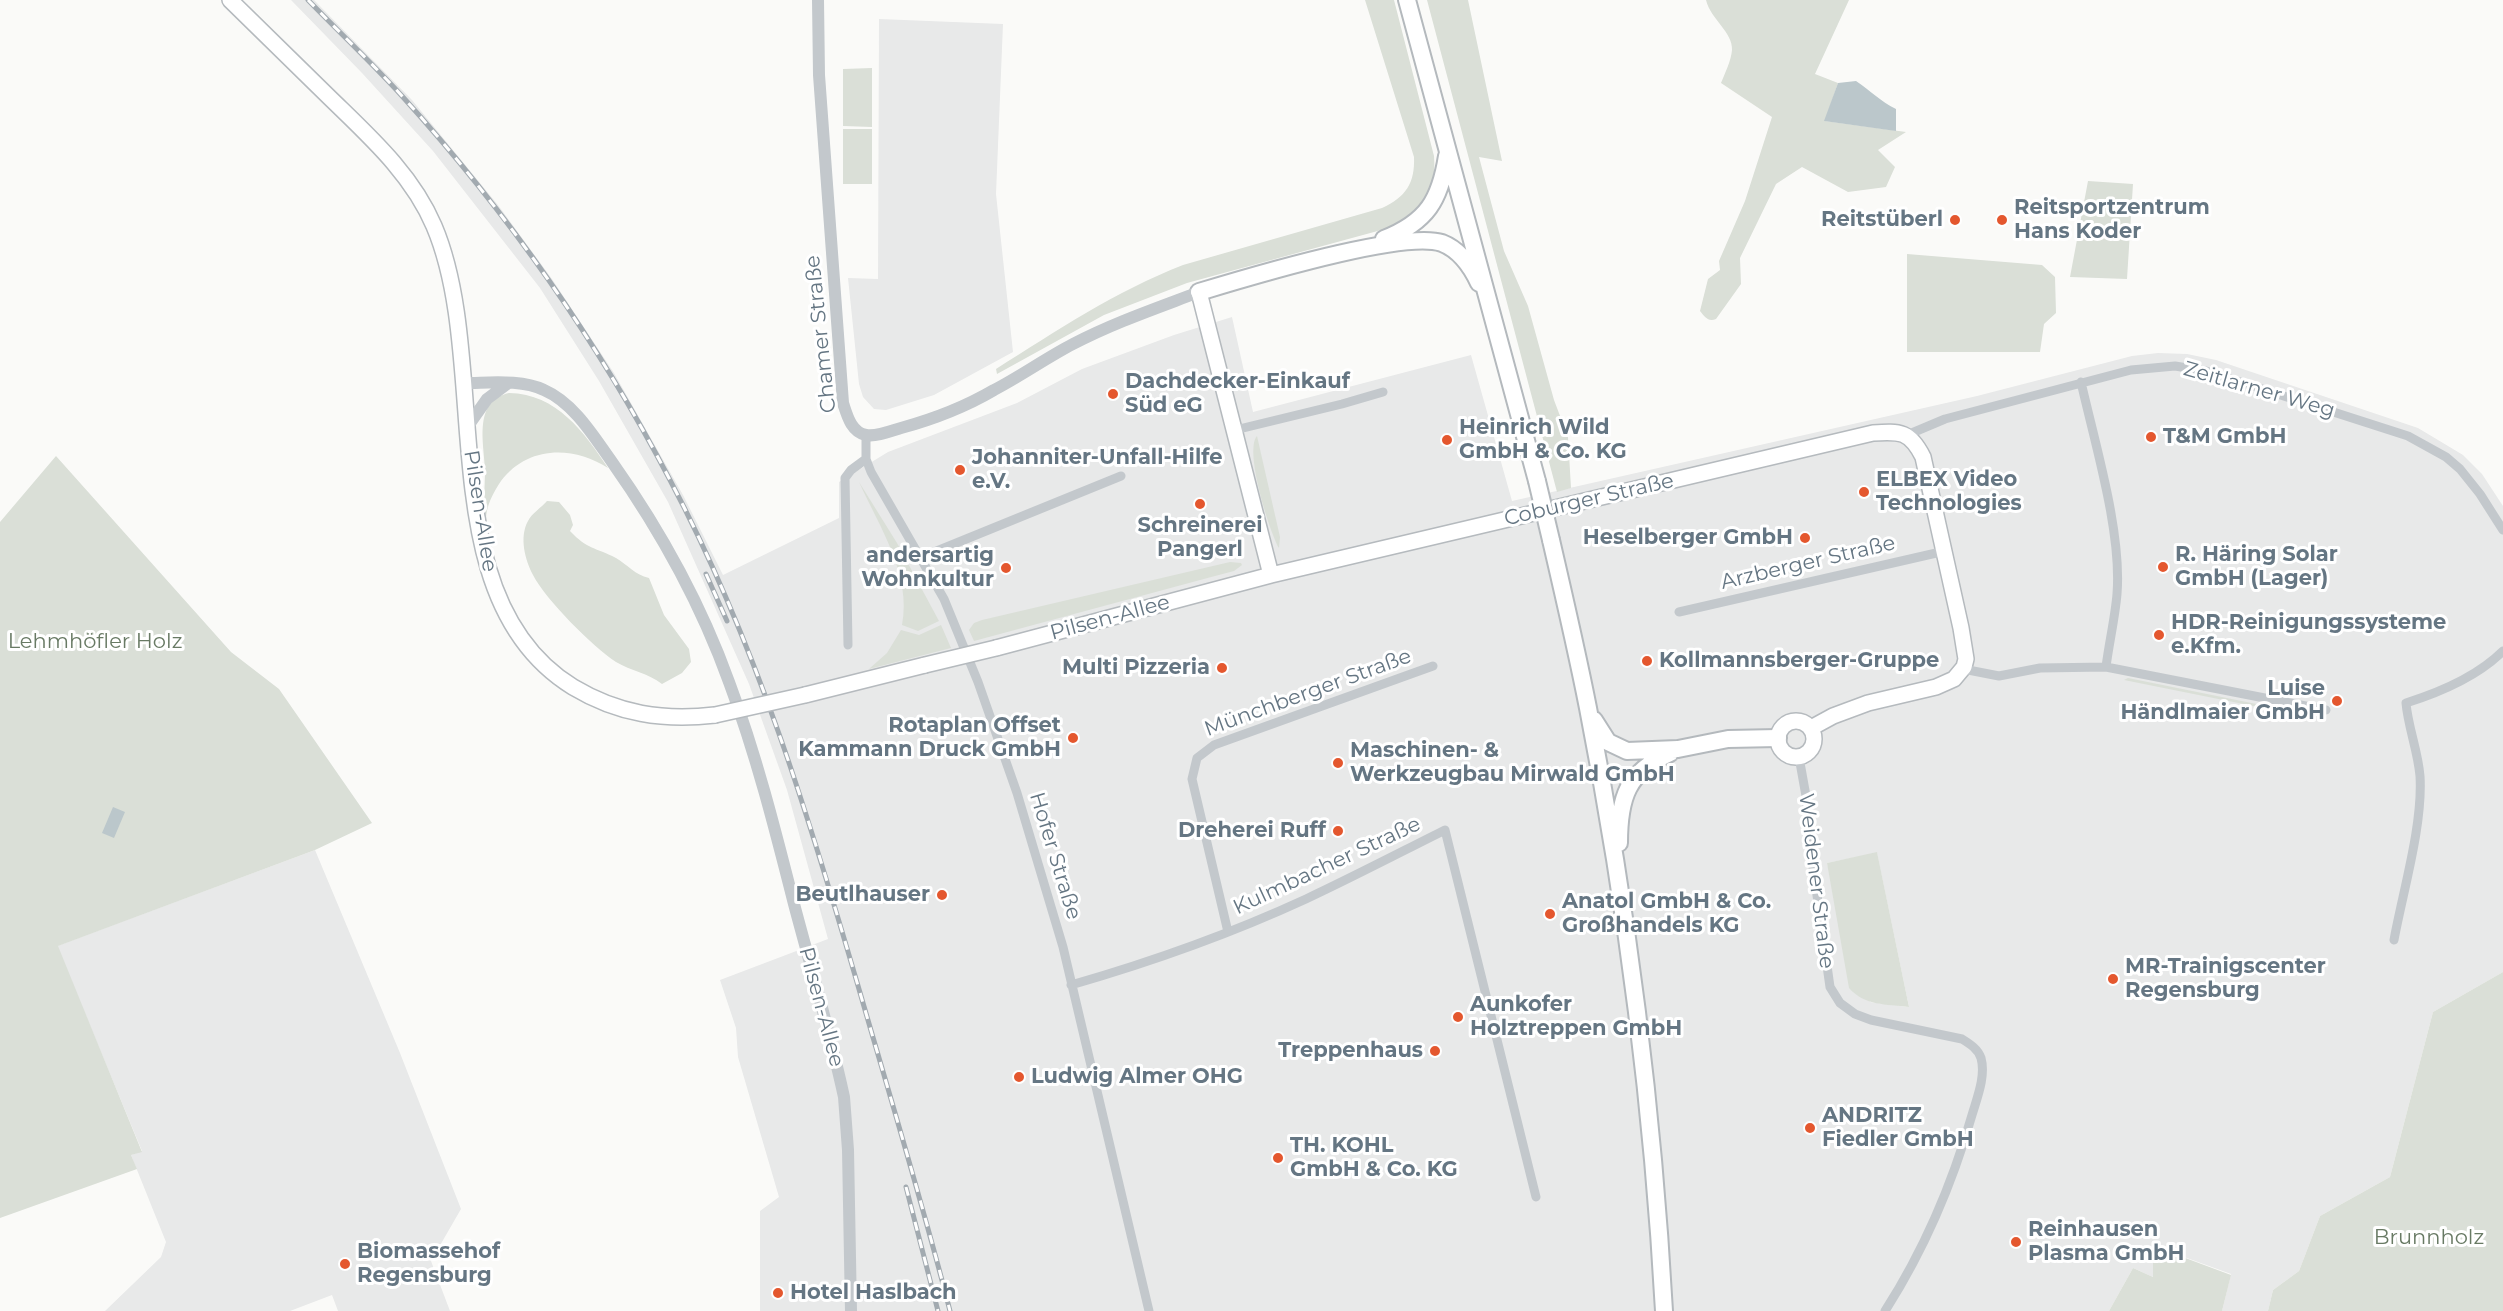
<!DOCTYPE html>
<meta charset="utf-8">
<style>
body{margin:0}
canvas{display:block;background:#fafaf8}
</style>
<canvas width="2503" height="1311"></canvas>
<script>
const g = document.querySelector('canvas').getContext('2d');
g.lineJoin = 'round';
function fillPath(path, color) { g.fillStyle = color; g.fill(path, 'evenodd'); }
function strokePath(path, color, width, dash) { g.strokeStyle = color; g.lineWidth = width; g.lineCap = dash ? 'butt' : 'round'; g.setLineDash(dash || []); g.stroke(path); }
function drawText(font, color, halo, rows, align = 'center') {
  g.font = font + ' Montserrat,sans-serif'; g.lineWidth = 6; g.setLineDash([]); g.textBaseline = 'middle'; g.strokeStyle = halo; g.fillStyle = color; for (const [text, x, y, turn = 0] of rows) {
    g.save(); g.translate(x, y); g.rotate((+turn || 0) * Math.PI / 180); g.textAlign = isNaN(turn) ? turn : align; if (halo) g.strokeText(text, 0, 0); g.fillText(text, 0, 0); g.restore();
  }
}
const built = new Path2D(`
 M291,0h23l98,100 86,105 54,74 62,94 69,122 40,80 116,-57v-36l49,-30 129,-49 65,-34 92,-34 58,-18 21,95 218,-57 41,146 465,-105 155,-40 26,-3 29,1 29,6 202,68 45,27 19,19 21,32v466l-70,40 -43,165 -70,39 -21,55 -26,19 -5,21h-46l9,-37 -77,-28 -1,31 -20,-9 -24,43h-1349v-100l19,-14 -41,-140 -2,-29 -16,-48 108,-41 -41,-149 -38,-106 -81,-182 -69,-121 -59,-93 -107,-137 -71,-78zM1877,853l32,154h-1l-38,-5 -43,-139z
 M879,19l124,5 -7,170 17,158 -79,43 -48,15 -12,-1 -11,-12 -4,-13 -11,-106 30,1z
 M315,850l85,203 61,156 -30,52 19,50h-112l-6,-16 -42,16h-185l56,-54 5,-15 -35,-87 11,-4 -85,-205z`);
const green = new Path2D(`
 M1365,0h29l40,156c3,39 -13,58 -49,73l-198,54 -83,32 -107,59 -1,-5c60,-38 120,-78 187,-104l199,-57c24,-11 33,-25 32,-51z
 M1427,0h41l34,161 -23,-4 25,94 24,55 26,94 14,37 3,51 -14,4z
 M1706,0h143l-34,74 23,9 -13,38 81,11 -28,18 17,17 -9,20 -38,5 -46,-25 -26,17 -36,74 1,26 -25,35c-8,3 -11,-2 -16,-8l8,-32 12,-9 -1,-9 26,-60 27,-84 -51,-34c4,-10 10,-22 11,-33 1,-18 -21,-30 -26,-50z
 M872,68v59l-29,-1v-57z
 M843,129h29v55h-29z
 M2088,181l45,3 -6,95 -57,-2z
 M1907,254l135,11 13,12 1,36 -12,11 -4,28h-133z
 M509,393c48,1 75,39 99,75 -35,-23 -81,-22 -107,13 -8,12 -15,25 -15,39 -3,-18 -1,-34 -1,-51 -1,-27 -12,-68 24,-76z
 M1257,436l23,101 -1,11c-10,-18 -35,-98 -22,-112z
 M56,456l175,196 48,37 93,134 -57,27 -257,96 84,206 -11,3 6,14 -137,49v-696z
 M859,482l38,61 42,78 -21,10 -16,-6c10,-50 -23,-99 -43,-143z
 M547,501l12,1 11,13 3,10 -3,6c18,19 25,16 46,27 12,7 19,17 33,20l15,37 25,34 2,13 -9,11 -20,11c-14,-11 -31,-13 -46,-22 -24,-16 -70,-62 -83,-87 -8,-15 -14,-38 -5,-54 3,-7 14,-14 19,-20z
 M1230,562l11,1 1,2 -8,6 -19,5 -241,65 -5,-11 5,-7 8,-3z
 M941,625l10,23 -82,21 18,-16 14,-23 18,5z
 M2128,678l163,33 2,3 -169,-34z
 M1877,852l32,155c-23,-3 -44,-1 -60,-19l-22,-125z
 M2503,972v339h-235l5,-21 26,-19 21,-55 70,-39 43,-165z
 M2153,1246l78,29 -9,36h-113l24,-43 20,9z`);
const water = new Path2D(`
 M1856,81c15,10 24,20 40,28v22l-72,-10 14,-38z
 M113,807l12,5 -11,26 -12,-5z`);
const minor = new Path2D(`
 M2081,382c14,62 41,150 36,212 -2,24 -8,49 -11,73
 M1235,430l107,-26 41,-12
 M866,435v24l5,13 73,127 34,83 39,111 46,154 86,364
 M1907,435l38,-16 186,-49 44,-4 31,5 202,65 38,21 14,12 20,25 23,36
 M922,557l199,-81
 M1679,612l266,-61
 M848,645l-3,-167 6,-8 15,-11
 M1963,669l36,7 41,-8 66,-1 220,43
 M1799,757l7,39 6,64 18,127 10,16 15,11 16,6 91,19c8,5 16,10 19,19 5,18 -4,40 -9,57 -20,70 -48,135 -87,196
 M1228,932l-36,-153 5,-21 17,-13 219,-79
 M2394,940c9,-49 29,-115 26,-164 -2,-25 -12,-49 -14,-73 35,-11 71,-26 97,-52
 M1071,985c80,-23 159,-51 235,-86 47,-22 93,-46 139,-69l91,367`);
const tertiary = new Path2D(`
 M818,0l1,75 24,328c4,12 8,29 23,32 10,2 25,-4 35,-7 33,-9 64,-21 93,-38 27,-14 52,-32 79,-46 40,-21 84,-36 126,-52
 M464,383c25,0 57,-4 80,7 30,13 50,47 68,72 48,68 89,142 117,220 27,72 46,147 65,222 17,64 36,128 50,193l4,53 3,161
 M468,426l19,-27 20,-15`);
const primary = new Path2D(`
 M230,0c33,32 66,65 99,97 40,39 83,77 105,129 59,138 -6,372 139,461 45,27 90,34 142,28
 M1199,292l72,283
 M996,648l275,-73 602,-142c27,-2 37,-2 50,24l38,171 5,31 -2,8 -10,12 -18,8 -68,16 -35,13 -22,12
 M805,695l120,-30
 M1778 739a18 18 0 1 1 36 0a18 18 0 1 1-36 0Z`);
const trunk = new Path2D(`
 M1407,0l130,481
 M1384,239c43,-17 56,-39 63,-83
 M1199,292c46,-14 204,-62 243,-49 18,7 29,23 37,40
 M1551,540c13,56 26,112 37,168 39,199 65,401 76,603
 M1594,720l14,22 19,9 51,-2 50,-10 50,-1
 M1619,843c0,-45 8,-71 51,-90`);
const rail = new Path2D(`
 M308,0c31,32 64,63 94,96 104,115 196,246 268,384 87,165 139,337 191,516 30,104 62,209 89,315
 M706,574l21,47
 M906,1187l32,124`);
const primaryBridge = new Path2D(`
 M925,665l71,-17
 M715,715l90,-20`);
const trunkBridge = new Path2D(`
 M1537,481l14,59`);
const markers = [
 [1955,220,6,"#e4572e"],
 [2002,220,6,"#e4572e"],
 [1113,394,6,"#e4572e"],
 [2151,437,6,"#e4572e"],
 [1447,440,6,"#e4572e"],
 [960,470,6,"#e4572e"],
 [1864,492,6,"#e4572e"],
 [1200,504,6,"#e4572e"],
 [1805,538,6,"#e4572e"],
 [2163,567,6,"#e4572e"],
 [1006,568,6,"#e4572e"],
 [2159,635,6,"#e4572e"],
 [1647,661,6,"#e4572e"],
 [1222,668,6,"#e4572e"],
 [2337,701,6,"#e4572e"],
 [1073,738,6,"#e4572e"],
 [1338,763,6,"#e4572e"],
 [1338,831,6,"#e4572e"],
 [942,895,6,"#e4572e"],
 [1550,914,6,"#e4572e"],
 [2113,979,6,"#e4572e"],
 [1458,1017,6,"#e4572e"],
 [1435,1051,6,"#e4572e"],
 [1019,1077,6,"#e4572e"],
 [1810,1128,6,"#e4572e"],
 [1278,1158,6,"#e4572e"],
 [2016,1242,6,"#e4572e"],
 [345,1264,6,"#e4572e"],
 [778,1293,6,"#e4572e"]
];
const poiNames = [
 ["Reitsportzentrum",2014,208],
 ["Hans Koder",2014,232],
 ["Reitstüberl",1943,220,"right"],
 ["Dachdecker-Einkauf",1125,382],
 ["Süd eG",1125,406],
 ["Heinrich Wild",1459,428],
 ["GmbH & Co. KG",1459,452],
 ["T&M GmbH",2163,437],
 ["Johanniter-Unfall-Hilfe",972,458],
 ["e.V.",972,482],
 ["ELBEX Video",1876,480],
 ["Technologies",1876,504],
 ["Schreinerei",1200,526,"center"],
 ["Pangerl",1200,550,"center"],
 ["Heselberger GmbH",1793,538,"right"],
 ["R. Häring Solar",2175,555],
 ["GmbH (Lager)",2175,579],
 ["andersartig",994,556,"right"],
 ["Wohnkultur",994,580,"right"],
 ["HDR-Reinigungssysteme",2171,623],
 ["e.Kfm.",2171,647],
 ["Kollmannsberger-Gruppe",1659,661],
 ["Multi Pizzeria",1210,668,"right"],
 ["Luise",2325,689,"right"],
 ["Händlmaier GmbH",2325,713,"right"],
 ["Rotaplan Offset",1061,726,"right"],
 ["Kammann Druck GmbH",1061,750,"right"],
 ["Maschinen- &",1350,751],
 ["Werkzeugbau Mirwald GmbH",1350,775],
 ["Dreherei Ruff",1326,831,"right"],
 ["Beutlhauser",930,895,"right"],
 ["Anatol GmbH & Co.",1562,902],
 ["Großhandels KG",1562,926],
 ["MR-Trainigscenter",2125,967],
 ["Regensburg",2125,991],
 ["Aunkofer",1470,1005],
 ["Holztreppen GmbH",1470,1029],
 ["Treppenhaus",1423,1051,"right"],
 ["Ludwig Almer OHG",1031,1077],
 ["ANDRITZ",1822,1116],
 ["Fiedler GmbH",1822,1140],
 ["TH. KOHL",1290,1146],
 ["GmbH & Co. KG",1290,1170],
 ["Reinhausen",2028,1230],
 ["Plasma GmbH",2028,1254],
 ["Biomassehof",357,1252],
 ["Regensburg",357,1276],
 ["Hotel Haslbach",790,1293]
];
const streetNames = [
 ["Chamer Straße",821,334,-96],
 ["Zeitlarner Weg",2259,390,16],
 ["Coburger Straße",1589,500,-13],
 ["Pilsen-Allee",480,511,81],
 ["Arzberger Straße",1808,563,-13],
 ["Pilsen-Allee",1110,618,-15],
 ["Münchberger Straße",1308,693,-20],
 ["Hofer Straße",1055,856,73],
 ["Kulmbacher Straße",1327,866,-25],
 ["Weidener Straße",1816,881,83],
 ["Pilsen-Allee",821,1007,75]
];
const parkNames = [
 ["Lehmhöfler Holz",95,642],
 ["Brunnholz",2429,1238]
];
fillPath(built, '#e8e9e9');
fillPath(green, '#dadfd7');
fillPath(water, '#bbc7cb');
strokePath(primary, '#b5babe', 18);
strokePath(trunk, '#b4b9bd', 20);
strokePath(minor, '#c3c8cc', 9);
strokePath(tertiary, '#c3c8cc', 12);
strokePath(primary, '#fff', 15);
strokePath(trunk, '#fff', 16);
strokePath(rail, '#a2aab0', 5);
strokePath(rail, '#fff', 3, [9]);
strokePath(primaryBridge, '#b5babe', 18, []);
strokePath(trunkBridge, '#b4b9bd', 20, []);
strokePath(primaryBridge, '#fff', 15);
strokePath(trunkBridge, '#fff', 16);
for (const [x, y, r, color] of markers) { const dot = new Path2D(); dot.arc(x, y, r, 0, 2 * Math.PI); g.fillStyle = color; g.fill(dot); strokePath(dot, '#fff', 2); }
drawText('bold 21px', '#657683', '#fff', poiNames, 'left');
drawText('21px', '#657683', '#fff', streetNames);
drawText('21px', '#687a64', '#fff', parkNames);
</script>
